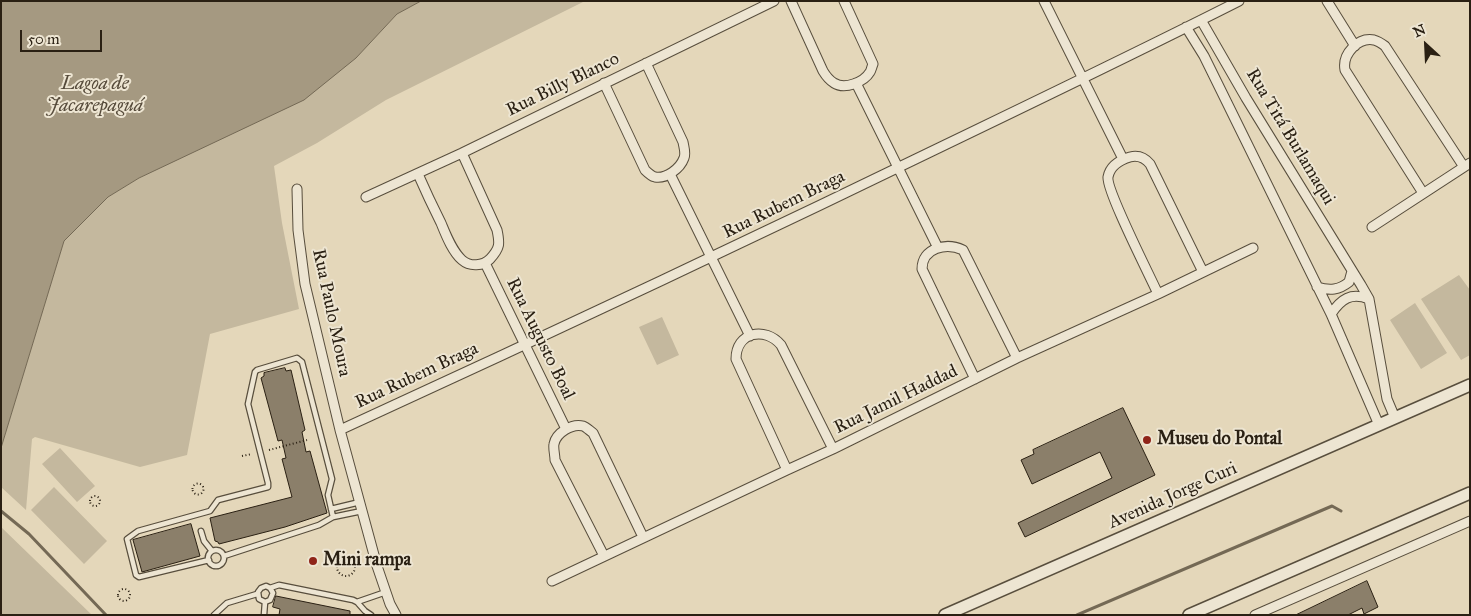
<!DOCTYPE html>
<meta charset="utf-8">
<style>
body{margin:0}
#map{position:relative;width:1471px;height:616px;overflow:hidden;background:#e4d7ba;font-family:"IM FELL Great Primer",serif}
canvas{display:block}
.frame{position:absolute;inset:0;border:2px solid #2a2013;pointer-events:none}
.north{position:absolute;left:1401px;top:20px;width:50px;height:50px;-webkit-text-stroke:4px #ede5d2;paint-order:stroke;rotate:335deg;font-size:14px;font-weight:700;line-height:20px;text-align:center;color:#2a2013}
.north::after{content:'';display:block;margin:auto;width:18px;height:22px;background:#2a2013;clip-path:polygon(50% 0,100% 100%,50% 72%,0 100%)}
.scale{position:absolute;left:20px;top:30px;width:82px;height:22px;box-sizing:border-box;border:2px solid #2a2013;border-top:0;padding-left:6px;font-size:15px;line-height:18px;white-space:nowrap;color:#2a2013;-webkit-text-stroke:4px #ede5d2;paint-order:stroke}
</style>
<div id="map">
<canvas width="1471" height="616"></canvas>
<div class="frame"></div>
<div class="north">N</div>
<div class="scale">50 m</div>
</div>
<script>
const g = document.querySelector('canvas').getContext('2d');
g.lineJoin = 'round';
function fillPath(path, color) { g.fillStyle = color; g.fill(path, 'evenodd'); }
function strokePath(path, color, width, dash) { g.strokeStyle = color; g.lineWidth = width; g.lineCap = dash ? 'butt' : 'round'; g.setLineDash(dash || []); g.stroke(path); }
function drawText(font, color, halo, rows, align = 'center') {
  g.font = font + ' "IM FELL Great Primer",serif'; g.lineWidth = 4; g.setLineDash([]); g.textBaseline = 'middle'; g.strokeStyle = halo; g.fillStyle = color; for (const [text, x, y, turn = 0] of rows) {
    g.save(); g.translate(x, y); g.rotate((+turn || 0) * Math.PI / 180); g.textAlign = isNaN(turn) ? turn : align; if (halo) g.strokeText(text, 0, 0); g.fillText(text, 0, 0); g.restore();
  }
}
const green = new Path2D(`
 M421,1h164l-199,99 -69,43 -43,23 8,57 17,86 -89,25 -23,121 -47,12 -105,-30 -3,2 -6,71 -25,-23v-39l63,-207 44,-44 31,-19 217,-120 41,-44z
 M1459,275l11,15v65l-9,5 -40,-61z
 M1415,303l32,50 -26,16 -31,-49z
 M662,317l17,38 -22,10 -18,-38z
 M60,448l35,38 -18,16 -35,-38z
 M54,487l53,54 -23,23 -53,-54z
 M1,527l91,88h-91z`);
const water = new Path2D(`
 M1,1h420l-24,13 -41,44 -52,42 -165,78 -31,19 -44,44 -63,207z`);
const stream = new Path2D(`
 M1,511l28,23 77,81
 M1077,615l255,-109 9,5`);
const building = new Path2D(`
 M285,368l1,3 5,-1 14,60 -3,2 4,20 4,-1 17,62 -42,14 -66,17 -1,-2 -3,-1 -5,-23 82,-21 -10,-38 4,-1 -4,-18 -4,1 -17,-63 3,-2v-3z
 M1123,408l32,67 -130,62 -7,-14 94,-45 -12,-26 -68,32 -11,-24 13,-6 -1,-4z
 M191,524l9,32 -58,16 -9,-32z
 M1367,581l11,26 -14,7 -2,-6 -14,7h-52z
 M276,596l74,15v4h-71l1,-6 -7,-2z`);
const path = new Path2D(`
 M269,450l38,-10
 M242,456l10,-2
 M192.5 489a5.5 5.5 0 1 1 11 0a5.5 5.5 0 1 1-11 0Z
 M90 501a5 5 0 1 1 10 0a5 5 0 1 1-10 0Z
 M337 567a9 9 0 1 1 18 0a9 9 0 1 1-18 0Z
 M118 595a6 6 0 1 1 12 0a6 6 0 1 1-12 0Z`);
const service = new Path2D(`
 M331,509l29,-7
 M201,531l3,10 8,10
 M208 558a8 8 0 1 1 16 0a8 8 0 1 1-16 0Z
 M224,556l95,-31 14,-8 29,-6
 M209,560l-70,17 -3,-2 -9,-36 11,-8 72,-20 8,-11 50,-13v-4l-20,-79 7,-32 2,-2 40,-12 5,4 30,117 -4,16 5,22
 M270,588l3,5 -3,7 -5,2 -6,-3 -1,-7 3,-4 5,-2 4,2 9,-3 74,15 4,2 8,9 6,4
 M357,602l29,-10
 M214,615l13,-12 30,-9
 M264,615l1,-13`);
const minor = new Path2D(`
 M791,1l32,70c3,5 6,9 11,12 11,7 30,-1 36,-11 1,-1 2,-6 3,-8l-29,-63
 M1044,1l79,158
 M1327,1l28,45
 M1201,20l45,78 115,187 8,14 18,100 8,19
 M1186,27l18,29 127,258 48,111
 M604,83l41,87c3,3 6,6 10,7 11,2 25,-8 29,-19 2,-5 0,-10 -1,-16l-37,-79
 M856,83l82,165
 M418,174c7,16 15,33 23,49 5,12 11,28 21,37 8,7 21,6 28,-1 10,-11 10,-15 7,-29l-35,-77
 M670,174l80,162
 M297,189l1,41 7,54 35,146 37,136 13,38 6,11
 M1423,193l-78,-123c-3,-16 13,-33 29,-30 4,1 7,3 11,6l79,121
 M366,197l96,-44 312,-152
 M1372,227l98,-64
 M485,263l81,166
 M1317,287c13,4 22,3 32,-5l3,-11
 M1158,294c-8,-18 -52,-104 -50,-117 2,-11 12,-17 22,-20 8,-2 15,1 20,7l53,108
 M1331,314c10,-15 20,-22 38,-15
 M975,379l-53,-110c0,-21 24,-27 41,-19l54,108
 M340,430c214,-98 426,-198 638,-301 87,-42 174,-84 261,-128
 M787,470l-51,-111c0,-27 29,-33 45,-14l52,104
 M604,556l-49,-96c0,-5 -2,-12 -1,-16 2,-11 18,-21 29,-18 3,1 7,5 10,7l50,104
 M552,581l235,-111 46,-21 184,-91 141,-64 95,-46
 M1255,615l215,-94`);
const tertiary = new Path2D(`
 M945,615l525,-230
 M1189,615l281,-122`);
const markers = [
 [1147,440,5,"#8f2418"],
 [313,561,5,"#8f2418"]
];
const streetNames = [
 ["Rua Billy Blanco",563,85,-26],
 ["Rua Titá Burlamaqui",1290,137,59],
 ["Rua Rubem Braga",784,205,-26],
 ["Rua Paulo Moura",331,313,78],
 ["Rua Augusto Boal",540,339,64],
 ["Rua Rubem Braga",417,376,-25],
 ["Rua Jamil Haddad",896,400,-26],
 ["Avenida Jorge Curi",1173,496,-24]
];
const poiNames = [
 ["Museu do Pontal",1157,440],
 ["Mini rampa",323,561]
];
const waterNames = [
 ["Lagoa de",95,84],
 ["Jacarepaguá",95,106]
];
fillPath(green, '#c4b89e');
fillPath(water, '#a59981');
strokePath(water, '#746955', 1);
strokePath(stream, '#746955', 3);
fillPath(building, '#8b7f6a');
strokePath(building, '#2a2013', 1);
strokePath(service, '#584e3d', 7);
strokePath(minor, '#584e3d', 11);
strokePath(tertiary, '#584e3d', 14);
strokePath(path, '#2a2013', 2, [1, 2.5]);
strokePath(service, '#ede5d2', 4.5);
strokePath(minor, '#ede5d2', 9);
strokePath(tertiary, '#ede5d2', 11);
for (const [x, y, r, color] of markers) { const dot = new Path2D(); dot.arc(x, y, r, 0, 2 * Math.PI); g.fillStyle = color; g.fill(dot); strokePath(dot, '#ede5d2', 2); }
drawText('18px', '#2a2013', '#ede5d2', streetNames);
drawText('bold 18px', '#2a2013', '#ede5d2', poiNames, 'left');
drawText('italic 19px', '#554a3a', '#ede5d2', waterNames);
</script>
